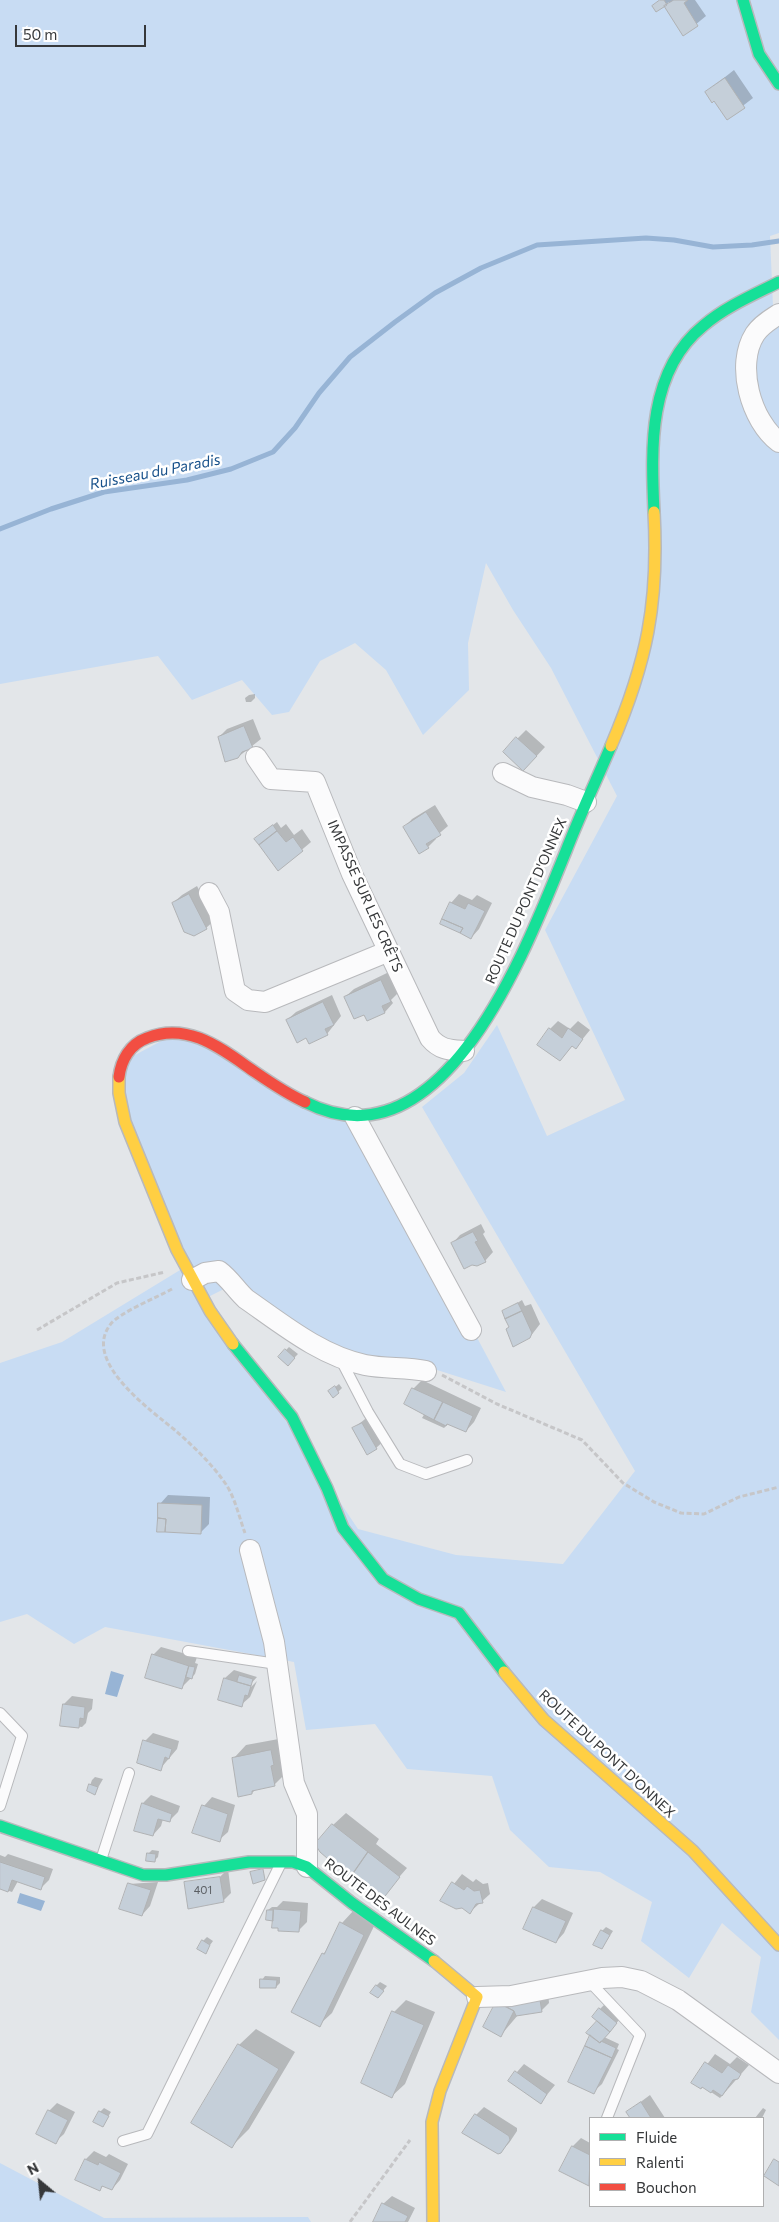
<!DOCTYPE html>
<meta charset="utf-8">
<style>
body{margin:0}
#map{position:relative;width:779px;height:2222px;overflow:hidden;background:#e3e6e9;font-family:Commissioner,sans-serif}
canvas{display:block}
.legend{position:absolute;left:589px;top:2117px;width:175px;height:90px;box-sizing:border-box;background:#fff;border:1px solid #afafb0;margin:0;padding:6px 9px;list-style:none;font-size:15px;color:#36383a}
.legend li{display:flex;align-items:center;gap:10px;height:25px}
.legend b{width:25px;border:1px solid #afafb0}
.north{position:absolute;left:15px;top:2157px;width:50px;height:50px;-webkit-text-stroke:4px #fff;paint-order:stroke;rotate:332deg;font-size:14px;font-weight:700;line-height:20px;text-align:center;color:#36383a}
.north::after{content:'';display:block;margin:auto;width:18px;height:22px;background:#36383a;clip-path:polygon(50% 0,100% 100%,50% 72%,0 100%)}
.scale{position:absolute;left:15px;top:25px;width:131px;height:22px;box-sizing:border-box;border:2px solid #36383a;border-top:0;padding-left:6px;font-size:15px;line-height:18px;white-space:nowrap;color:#36383a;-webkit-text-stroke:4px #fff;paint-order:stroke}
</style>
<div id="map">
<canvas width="779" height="2222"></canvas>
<ul class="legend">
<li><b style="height:6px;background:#16e098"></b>Fluide</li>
<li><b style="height:6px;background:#ffcf43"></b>Ralenti</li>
<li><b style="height:6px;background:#f24e42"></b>Bouchon</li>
</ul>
<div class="north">N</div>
<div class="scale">50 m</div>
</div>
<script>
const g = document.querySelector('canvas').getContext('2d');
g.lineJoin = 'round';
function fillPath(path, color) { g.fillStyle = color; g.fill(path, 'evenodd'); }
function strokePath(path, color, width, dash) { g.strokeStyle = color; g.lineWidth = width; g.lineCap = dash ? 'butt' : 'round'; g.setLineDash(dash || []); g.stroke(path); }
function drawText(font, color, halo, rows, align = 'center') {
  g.font = font + ' Commissioner,sans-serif'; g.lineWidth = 5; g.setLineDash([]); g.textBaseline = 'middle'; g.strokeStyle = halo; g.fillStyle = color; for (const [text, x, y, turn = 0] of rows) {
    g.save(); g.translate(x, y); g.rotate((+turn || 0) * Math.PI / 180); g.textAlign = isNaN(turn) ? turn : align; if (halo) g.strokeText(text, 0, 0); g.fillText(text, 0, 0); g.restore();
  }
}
const green = new Path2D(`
 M0,0h779v233l-9,3 4,94 5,-4v1714l-28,-28 10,-55 -39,-34 -33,55 -48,-37 11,-39 -52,-30 -51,-5 -39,-37 -18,-54 -85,-7 -32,-45 -69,6 -12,-68 -189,-35 -31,17 -47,-30 -27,8v-259l62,-21 123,-75 -60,-145 -3,-60 56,-30 191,103 137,257 -94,-30 -61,-4 -125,-70 -22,11 154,230 98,26 107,9 72,-93 -213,-364 42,-34 33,-48 50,111 78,-36 -80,-170 72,-134 -66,-128 -38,-58 -27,-47 -18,80 1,47 -46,45 -37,-65 -31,-27 -35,18 -31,51 -17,3 -30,-35 -50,20 -34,-44 -158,28z
 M0,2163l104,55 204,-1 3,5h-311z`);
const water = new Path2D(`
 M111,1671l13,4 -7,22 -12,-3z
 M20,1893l25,8 -4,10 -24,-8z`);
const shadow = new Path2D(`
 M661,0h34l11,16 -22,18 -15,-32 -13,8z
 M734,70l19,28 -26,20 -13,-19 -8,-7z
 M255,694v4l-4,4h-5l-1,-4 4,-3z
 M253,719l8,20 -23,18 -19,-20 8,-8z
 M526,730l19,17 -13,14 -28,-9z
 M435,805l13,21 -13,11 1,2 -8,8 -24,-19 8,-9z
 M277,822l4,6 5,-4 8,11 8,-6 9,13 -32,27 -19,-34z
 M197,886l18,34 -9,8 -33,-25 9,-8z
 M459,894l13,6 5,-5 15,8 -13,26 -8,9 -20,-35z
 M389,972l10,20 -8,8 2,3 -8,9 -17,7 -3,-6 -20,-16 9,-8z
 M332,995l9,21 -14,18 -20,2 -20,-16 9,-8z
 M558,1021l12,8 8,-8 12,9 -14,17 -3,-2 -13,14 -10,-30z
 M481,1224l4,8 -2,2 10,18 -8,9 -33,-17 8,-9z
 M522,1300l3,6 6,-2 9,20 -10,13 -20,-11 -7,-14z
 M289,1347l9,7 -10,10 -2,-14z
 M422,1380l59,28 -7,14 -8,9 -18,-7 -4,4 -22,-10 3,-5 -19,-10 7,-14z
 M339,1384l3,4 -8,8v-8z
 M370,1415l15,25 -9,8 -22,-20z
 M168,1495l42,2 -1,27 -9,9 -40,-29z
 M161,1647l36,10 -2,6 3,1 -3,10 -13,13 -29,-32z
 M234,1670l23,7 -11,12 1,2 10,-10 -7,16 -9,8 -16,-27z
 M72,1696l21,3 -1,10 -4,4 -2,10 -4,4 -20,-2 2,-21z
 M153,1733l26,8 -2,8 -17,20 -15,-28z
 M284,1738l3,34 -13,13 -17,3 -5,5 -18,-35 12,-13z
 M95,1777l8,2 -8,14 -7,-2 4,-11z
 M151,1795l29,11 -2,6 -9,9 -6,-2 -2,7 -8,9 -10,-32z
 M212,1797l23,8 -7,27 -9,8 -15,-34z
 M346,1813l33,26 -3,5 31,24 -26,30 -48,-73z
 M152,1850l7,1 -1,6 -4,4 -6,-7z
 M8,1854l45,15 -4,11 -8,8 -23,-7 -6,11 -12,-4v-33l5,2z
 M228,1869l3,24 -8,8 -34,6z
 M462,1874l11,8 3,-3 7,5 5,-1 2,11 -20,18 -8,-5 -21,-7z
 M158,1882l-8,24 -8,9 -13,-31z
 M542,1899l31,14 -9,20 -8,9 -31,-14 9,-21z
 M283,1901l25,2 -1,19 -8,8 -25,-10 -7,-1 1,-9 4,-3h5z
 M354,1910l22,12 -44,91 -13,12 4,-71 5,-5 14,-26z
 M606,1927l7,4 -11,17v-17z
 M207,1937l6,4 -8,11 -2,-11z
 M265,1976l15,1v6l-4,4 -14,-7z
 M380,1982l7,4 -6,7 -5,-7z
 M548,1992l1,11 -8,8 -23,4 -17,20 -4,-33z
 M406,2000l29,12 -30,72 -13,12 2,-84z
 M604,2005l16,14 -16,18 15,7 -2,5 2,1 -17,34 -9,8 7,-83z
 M256,2029l39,23 -46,77 -17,17 7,-101z
 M715,2054l15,10 7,-7 12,8 -29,33 -18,-12 -9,-3z
 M524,2064l31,21 -14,17 -31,-22z
 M650,2095l15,23h-34l-4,-6z
 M57,2103l18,9 -11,22 -9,8 -6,-31z
 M484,2107l33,21v3l-8,12 -9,9 -24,-37z
 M104,2108l7,4 -8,13 -3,-13z
 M763,2108l3,2 -4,8h-7z
 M581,2138l9,5 -1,42 -29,-15 13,-24z
 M94,2151l12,6 3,-3 19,10 -8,16 -8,9 -8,-4 -5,5 -13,-31z
 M392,2196l23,12 -7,14h-34l9,-18z`);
const stream = new Path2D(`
 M0,529l51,-20 53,-17 83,-12 44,-11 42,-17 22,-24 24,-35 31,-36 45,-35 40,-29 46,-25 56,-23 109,-7 28,2 39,7 39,-2 27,-4`);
const building = new Path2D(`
 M660,0h4l3,5 -11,7 -4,-6z
 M674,0h14l-4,3 14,23 -15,10 -19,-30z
 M725,78l20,30 -18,12 -13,-19 -2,2 -7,-11z
 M244,726l9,22 -11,4 -4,6 -13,4 -7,-25z
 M516,737l21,19 -14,15 -20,-19z
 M426,812l15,23 -15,9 3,4 -10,6 -16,-27z
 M273,825l4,6 -18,14 -5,-6z
 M277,831l9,11 7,-5 10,14 -25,20 -19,-26z
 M189,894l18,35 -13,7 -10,-4 -12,-29z
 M450,902l15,7 3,-6 17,8 -14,28 -11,-6 3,-5 -21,-9z
 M442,919l21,9 -3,5 -20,-9z
 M381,980l10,22 -9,4 3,7 -18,8 -3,-6 -10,4 -10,-22z
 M323,1002l11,23 -9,4 3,6 -19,9 -3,-6 -9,5 -11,-23z
 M549,1028l13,10 6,-10 15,11 -7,10 -4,-3 -12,15 -23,-16z
 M473,1232l5,9 -3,1 11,20 -9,4 -5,-1 -8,4 -13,-26z
 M518,1303l4,8 -17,8 -3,-8z
 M522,1311l10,22 -2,5 -17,9 -7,-18 3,-2 -4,-8z
 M285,1349l10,9 -7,8 -10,-9z
 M335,1386l4,7 -6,5 -5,-7z
 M412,1388l31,14 -9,18 -30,-16z
 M443,1402l30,14 -7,16 -19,-8 -1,2 -12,-6z
 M362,1423l15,26 -10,6 -15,-27z
 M158,1503l44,2 -1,29 -36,-2 1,-13 -8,-1z
 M158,1518l8,1 -1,13h-8z
 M152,1654l37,12 -7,23 -37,-11z
 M189,1666l6,1 -3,12 -6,-2z
 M239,1675l14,4 -2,7 -14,-4z
 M224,1678l27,8 -3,10 -3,-1 -3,12 -24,-7z
 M63,1704l22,3 -1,12 -4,-1 -1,10 -19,-2z
 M143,1740l29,9 -3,10 -4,-2 -4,14 -24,-8z
 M271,1750l3,15 -3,1 4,20 -23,5v3l-14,3 -6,-39z
 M89,1784l9,3 -3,8 -8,-4z
 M142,1803l30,11 -2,8 -12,-3 -5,17 -19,-5z
 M202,1805l26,9 -8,28 -28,-9z
 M332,1824l36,28 -18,26 -30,-26 -5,-8z
 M368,1852l32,25 -18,23 -32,-22z
 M147,1853l9,1 -1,8 -9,-1z
 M0,1862l45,15 -4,13 -29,-10 -4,12 -8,-3z
 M263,1869l2,11 -12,4 -3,-12z
 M220,1877l4,25 -36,7 -4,-27z
 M452,1882l12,8 3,-4 7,5 6,-1 3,13 -7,1 -6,10 -8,-6 -6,1 -16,-8z
 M128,1883l23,7 -9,26 -23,-7z
 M533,1907l33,14 -10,22 -33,-14z
 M274,1909l27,2 -2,21 -21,-1v-3h-6z
 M267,1910h6v11l-7,-1z
 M340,1922l24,13 -44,92 -29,-15 31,-59 2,1z
 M601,1930l9,5 -8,14 -9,-4z
 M202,1940l8,5 -4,9 -9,-5z
 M260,1979l17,1 -1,8h-16z
 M376,1985l8,6 -6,7 -8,-5z
 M540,2000l2,12 -26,4 -2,-5 -7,-4v-2z
 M496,2002l18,9 -13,26 -18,-10z
 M599,2008l18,15 -7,9 -18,-15z
 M392,2011l32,14 -32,73 -31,-15z
 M597,2021l13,11 -10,11 -14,-10z
 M590,2035l10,8 1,-2 15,7 -4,10 -27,-12z
 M238,2044l41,25 -47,79 -41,-25z
 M585,2046l27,12 -18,36 -26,-12z
 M705,2062l17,11 6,-8 13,9 -3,5 -5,1 -11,16 -9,-6 -2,3 -9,-6 -1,2 -10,-6z
 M515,2071l32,23 -6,10 -33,-23z
 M641,2102l10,16h-21l-4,-6z
 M48,2110l20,10 -12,24 -20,-10z
 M99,2111l10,5 -6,11 -10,-5z
 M475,2114l34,22 1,4 -9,13 -3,1 -36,-21z
 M572,2146l18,9 -1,31 -30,-15z
 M85,2159l13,6 1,-3 22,11 -9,17 -10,-4 -2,5 -25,-11z
 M774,2159l5,3v24l-15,-10z
 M382,2203l26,13 -3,6h-32z`);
const path = new Path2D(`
 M172,1289c-14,8 -54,24 -62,36 -28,37 42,86 66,106 17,15 36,33 49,52 10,14 14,34 20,50
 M37,1330l80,-47 48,-11
 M442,1375l55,29 85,36 41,43 31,19 27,11 23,1 35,-17 40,-10
 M350,2222l60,-82`);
const lane = new Path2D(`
 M341,1360l27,52 32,52 26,10 41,-14
 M188,1651l89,13
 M0,1713l22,23 -22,70
 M101,1860l28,-87
 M589,1981l51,54 -33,83
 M123,2141l24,-7 133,-269`);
const street = new Path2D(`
 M779,314c-8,5 -18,11 -24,20 -20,31 -4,87 24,108
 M256,757l15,22 44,3 37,92 78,164c10,12 20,12 34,13
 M503,773l29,14 35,8 19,7
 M209,893l10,19 16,79 13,9 17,2 124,-51
 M355,1117l116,213
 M192,1280l13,-7 14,-2c11,8 17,19 27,28 36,25 75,57 119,66 20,4 41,2 61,6
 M250,1550l24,92 20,141 13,31v53
 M477,1997l34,-1 91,-18 20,-1 19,4 37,19 101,73`);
const fast = new Path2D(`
 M743,0l16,54 20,30
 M654,512c-3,-65 -6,-141 49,-186 22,-19 50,-31 76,-44
 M305,1102c139,71 222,-156 261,-251 14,-36 30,-70 45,-105
 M233,1344l59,73 35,71 16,40 40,51 36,20 40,14 45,59
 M0,1826l143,49h23l83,-13h44l14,5 45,36 82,58`);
const slow = new Path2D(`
 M611,746c36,-84 48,-143 43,-234
 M119,1077v16l6,29 52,128 33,61 23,33
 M504,1672l40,48 149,131 86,94
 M433,2222l-1,-100 8,-31 37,-94 -43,-36`);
const jam = new Path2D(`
 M119,1077c2,-17 11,-33 28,-39 42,-17 76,12 108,34 16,11 32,22 50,30`);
const numberNames = [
 ["401",203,1890]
];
const streetNames = [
 ["IMPASSE SUR LES CRÊTS",365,896,66],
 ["ROUTE DU PONT D'ONNEX",526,901,-66],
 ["ROUTE DU PONT D'ONNEX",607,1754,43],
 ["ROUTE DES AULNES",380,1902,37]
];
const waterNames = [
 ["Ruisseau du Paradis",155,472,-11]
];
fillPath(green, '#c8dcf3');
fillPath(water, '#97b4d5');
fillPath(shadow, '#0003');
strokePath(stream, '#97b4d5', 5);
fillPath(building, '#c5cfd9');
strokePath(building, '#b0b2b4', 1);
strokePath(lane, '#b8b9bc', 12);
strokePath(street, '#b8b9bc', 22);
strokePath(fast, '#b8b9bc', 14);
strokePath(slow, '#b8b9bc', 14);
strokePath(jam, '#b8b9bc', 14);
strokePath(path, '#c6c6c8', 3, [5, 2.5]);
strokePath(lane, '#fbfbfc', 10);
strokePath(street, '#fbfbfc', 20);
strokePath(fast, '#16e098', 11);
strokePath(slow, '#ffcf43', 11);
strokePath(jam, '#f24e42', 11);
drawText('11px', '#5a5e62', null, numberNames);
drawText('14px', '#36383a', '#fff', streetNames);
drawText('italic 15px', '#19528b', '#fff', waterNames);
</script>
